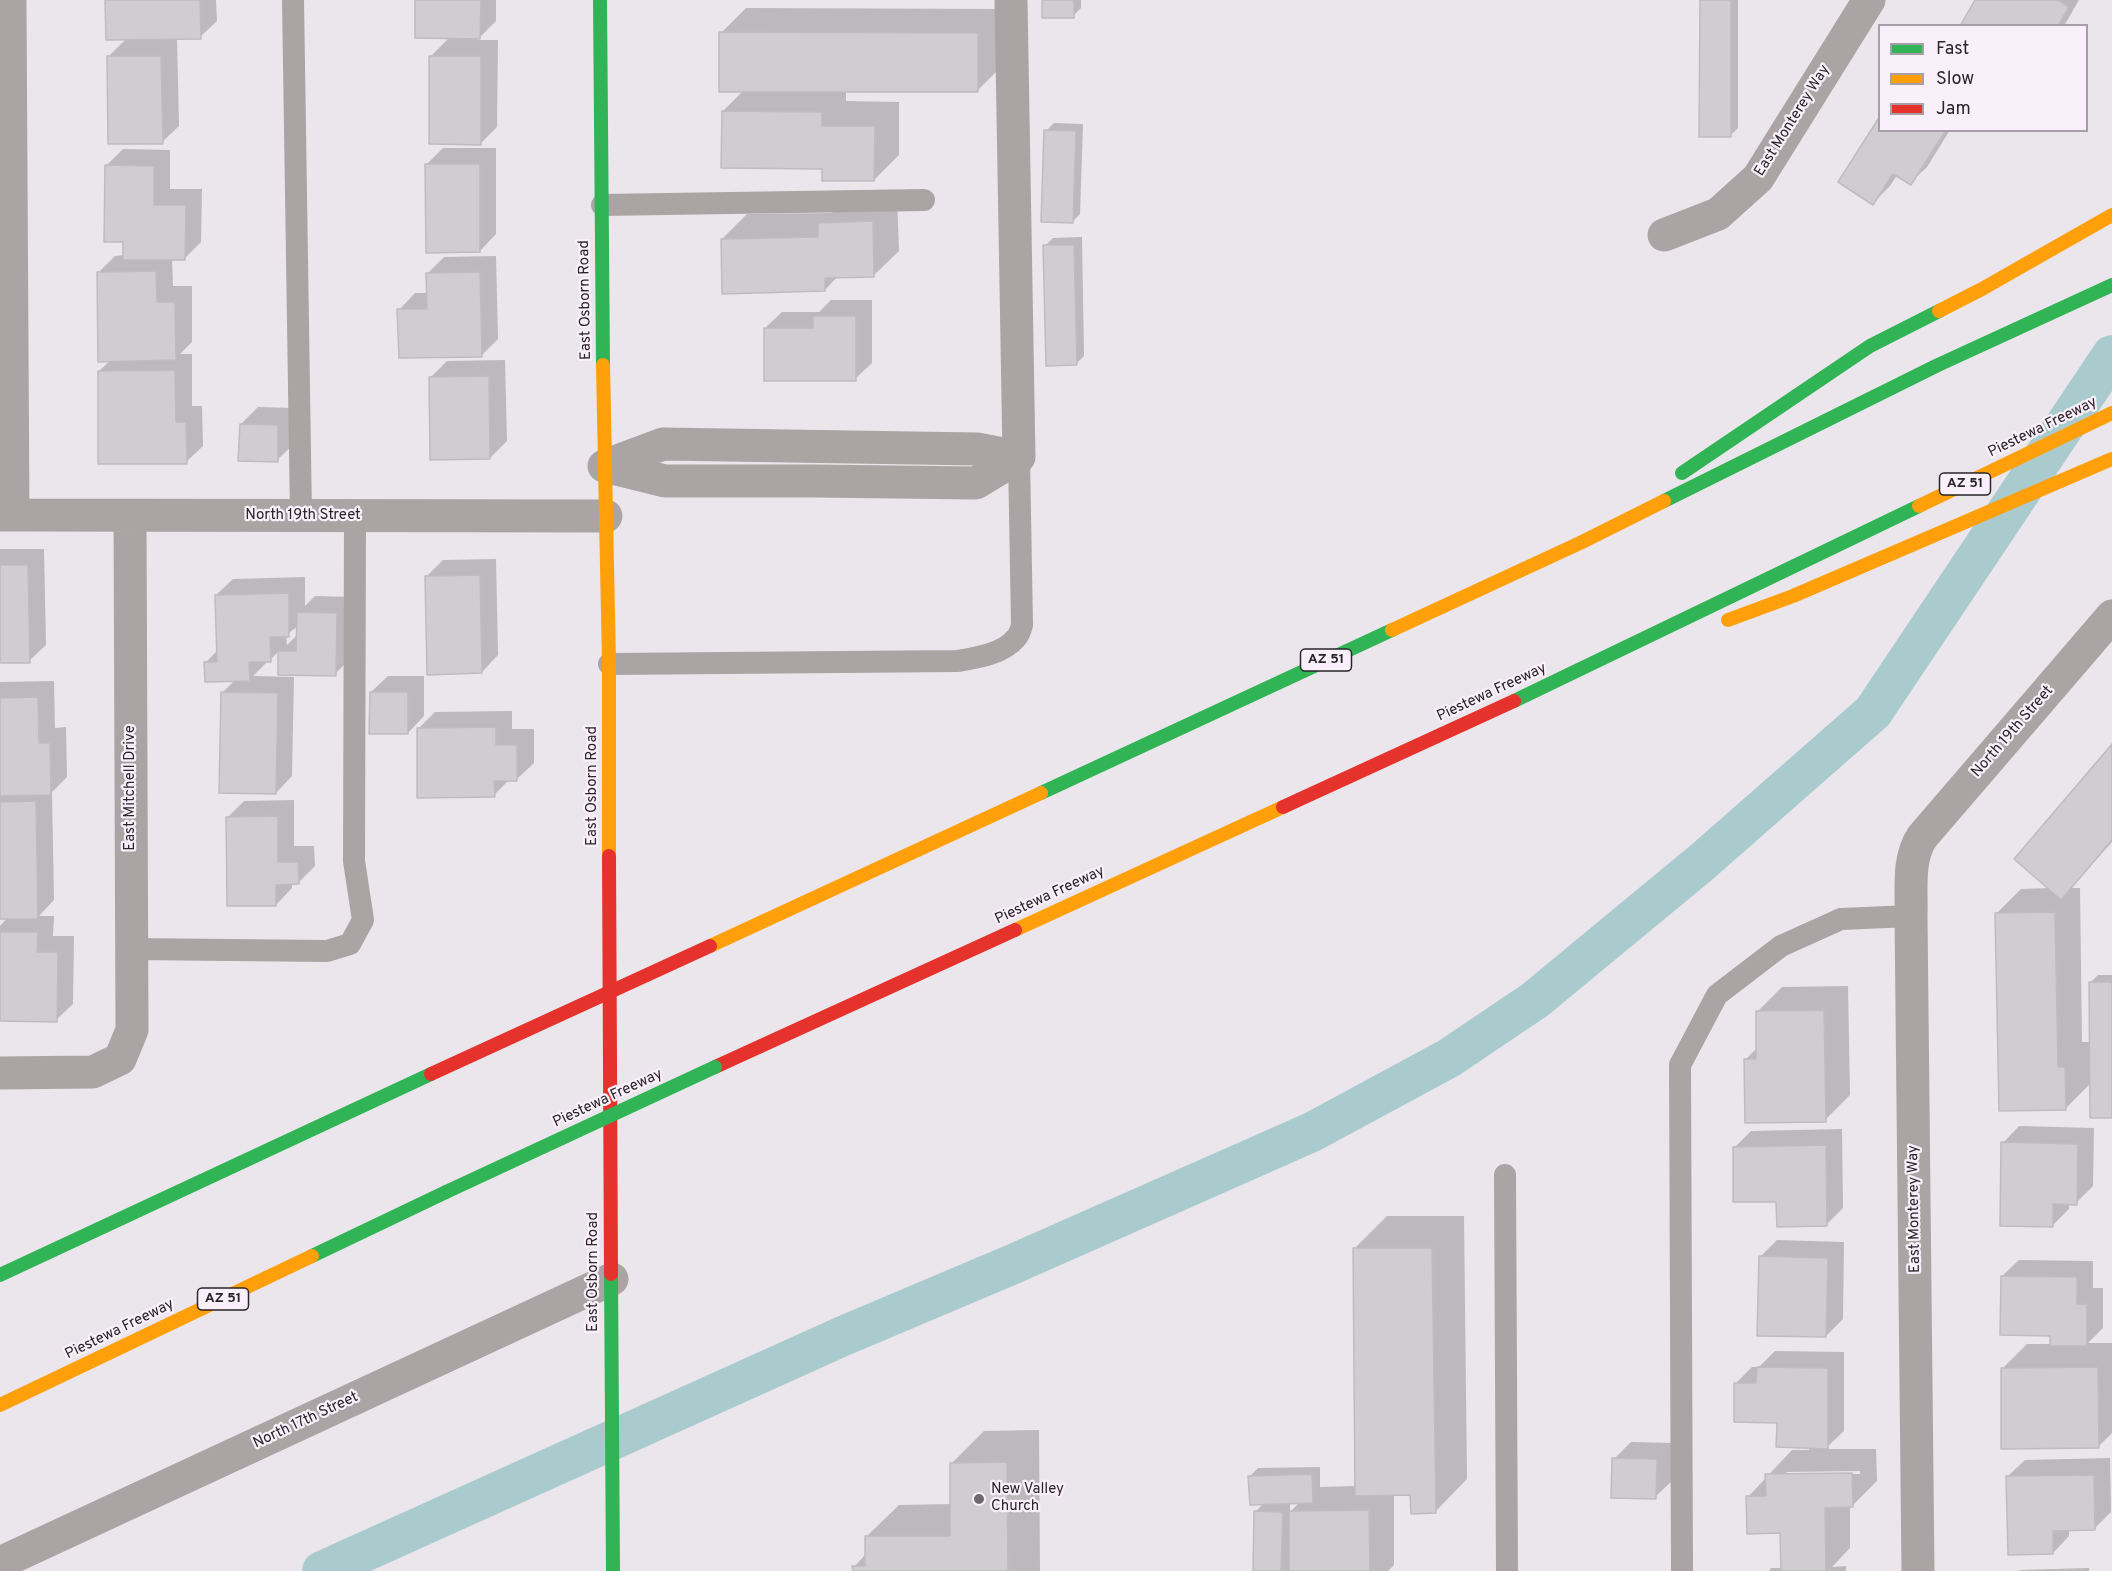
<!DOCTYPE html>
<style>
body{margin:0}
#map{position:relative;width:2112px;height:1571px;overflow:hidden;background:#ebe6eb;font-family:Overpass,sans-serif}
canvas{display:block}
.legend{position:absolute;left:1878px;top:24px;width:210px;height:108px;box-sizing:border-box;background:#faf0fb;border:2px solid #a69fa7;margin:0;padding:8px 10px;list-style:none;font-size:18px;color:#292529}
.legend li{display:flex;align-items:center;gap:12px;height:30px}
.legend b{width:30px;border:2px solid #a69fa7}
</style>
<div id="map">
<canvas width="2112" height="1571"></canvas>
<ul class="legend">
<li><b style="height:8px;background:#30b455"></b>Fast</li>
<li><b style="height:8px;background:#ff9f0a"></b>Slow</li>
<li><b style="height:8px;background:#e5322d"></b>Jam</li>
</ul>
</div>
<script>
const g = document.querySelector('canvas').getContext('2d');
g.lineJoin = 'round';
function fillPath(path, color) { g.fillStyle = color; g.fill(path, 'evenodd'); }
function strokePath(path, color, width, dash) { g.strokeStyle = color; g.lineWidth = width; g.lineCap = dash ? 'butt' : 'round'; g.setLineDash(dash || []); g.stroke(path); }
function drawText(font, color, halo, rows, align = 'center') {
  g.font = font + ' Overpass,sans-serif'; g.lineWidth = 4.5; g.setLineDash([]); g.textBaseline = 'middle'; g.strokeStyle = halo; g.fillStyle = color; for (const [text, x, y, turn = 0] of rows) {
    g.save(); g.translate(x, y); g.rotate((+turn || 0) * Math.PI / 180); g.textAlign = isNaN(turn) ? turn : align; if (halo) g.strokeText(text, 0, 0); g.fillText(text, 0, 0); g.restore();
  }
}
const shadow = new Path2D(`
 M107,0h109l1,21 -17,16 -23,1 2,88 -17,16 -54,-85 18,-18z
 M416,0h80v21l-19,19h21l-1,87 -17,17 -49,-88 19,-19z
 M1044,0h37v8l-8,8z
 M1701,0h37v128l-8,8z
 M1977,0h102l-15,26h-102z
 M746,8l257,1 -1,57 -25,25 -131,-1v11l53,1v53l-25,25 -51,-13 -100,-56 21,-21 -23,-57z
 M1054,123l29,1 -3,90 -8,8 -26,-91z
 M1880,130h70l-23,37 -17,16 -13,-8 -7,11 -17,17z
 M443,148h53v86l-16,17 -54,-86z
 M123,149l47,1v39h32l-1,53 -17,17h-12l1,27h19v56l-12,12h12v52h10l1,40 -17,16 -87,-91 12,-11 -12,-88 16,-16 10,-1v-15l-19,-74z
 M897,197l2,54 -25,24 -36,1 -13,14 -103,-51 25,-25 83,-1z
 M1082,237l2,119 -8,8 -31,-118 8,-8z
 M496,256l2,83 -16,16 -83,-45 16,-17h13v-20l16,-16z
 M831,300h41v63l-17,16 -90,-51 17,-16h37z
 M505,360l2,81 -17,17 -60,-80 17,-17z
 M258,407l36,1v36l-17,16 -36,-36z
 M0,549h44l2,96 -17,16h-29z
 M496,559l2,96 -16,17 -56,-95 17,-17z
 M305,577v29l10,-10 38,1 -1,60 -17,17 -56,-1 1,-23 -10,10h-4v3l-13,13 41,1 -2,99 -16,17 -53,-101 12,-12 -29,-18 12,-12 -2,-55 17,-16zM298,626l-1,9 -10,10 -1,-10z
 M388,676h36v40l-16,17 -37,-41z
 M54,681l1,47 11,-1 1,50 -15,15 2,108 -15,16h15l-1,20h21l-1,68 -17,16h-56v-94l8,-9h-8v-235z
 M512,711v18h22v34l-17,16h-7l-16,16 -76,-66 17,-17z
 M2112,746v96l-41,46h9l2,154h9l-1,-59 8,-8h14v141l-21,-33 -25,25 -70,-194 25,-25 29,-1z
 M294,800v46h20l1,20 -17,17h-6v5l-16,17 -48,-88 16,-16z
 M1848,986l2,109 -25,25 -80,-60 13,-13 -1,-35 25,-25z
 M2019,1126l75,2 -1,58 -17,17h-7v6l-17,17 -49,-83z
 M1842,1129l1,79 -17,17 -48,-25 -44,-52 17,-17z
 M1387,1216h77l3,263 -32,33 -23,-19 -18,1v71l-6,6h-134l1,-59 9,-9 -14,-27 8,-8 62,-1v20l37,-1 -3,-237zM1290,1502h10l-10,10z
 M1777,1240l67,2 -1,77 -17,17 -66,-79z
 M2019,1260l74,1v27h10v40l-15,15h24v90l-14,14 -96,-78 25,-25h24v-10l-49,-58z
 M1775,1351l69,1v79l-19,18h51l1,32 -25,25h-2v42l-18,19 14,-1v5h-77l2,-3h11v-36l-34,-35 44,-47h17v-3l-74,-63 17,-17h7zM1860,1471v3l-76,1 3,-3z
 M1039,1430l1,141h-186v-4l12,-13v-17l33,-32 53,-1v-41l32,-32z
 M1631,1442l42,1 -1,38 -17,16 -41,-38z
 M2110,1458l1,54 -17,17h-25v7l-16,17 -45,-77 17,-16z
 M2089,1568v3h-70l1,-1z`);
const canal = new Path2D(`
 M322,1571l521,-235 168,-71 301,-133 137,-74 86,-58 167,-138 171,-150 239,-357`);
const building = new Path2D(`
 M105,0h95l1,39 -95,1z
 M415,0h66l-1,39 -65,-1z
 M1042,0h32v18h-32z
 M1700,0h31v137h-32z
 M1975,0h83l11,7 -11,19h-98z
 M719,32l259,1v59h-259z
 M107,56h54l2,88h-55z
 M429,56h52v89l-52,-1z
 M722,111l100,1v14h53l-1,55h-52v-12l-101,-1z
 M1880,116v14h66l-35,55 -18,-11 -20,31 -35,-23z
 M1044,130l32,1 -3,92 -32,-1z
 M425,164h55v88l-54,1z
 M105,165l49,1v39h32l-1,55h-62v-18h-19z
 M873,221l1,56 -49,1v13l-103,3 -1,-55 97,-2v-14z
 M1043,245h31l3,120 -31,1z
 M156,271l1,31h18l1,58 -78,2 -1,-90z
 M480,272l2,85 -83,1 -2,-49h30l-1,-36z
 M813,316h43v65h-92v-53h49z
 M175,370l1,52h10l1,42h-89v-93z
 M489,376l1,83 -60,1 -1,-83z
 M240,424l38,1v37l-40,-1z
 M0,565h28l2,98h-30z
 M480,575l2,98 -55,2 -2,-99z
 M289,593v44h-19l1,25h-22l1,19 -45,1 -1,-20h13l-2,-67z
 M297,612l40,1 -1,63 -58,-1v-24h18z
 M221,692l57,1 -2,101 -57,-1z
 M370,692h38v42h-39z
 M38,697l1,46h11l1,52 -51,1v-98z
 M496,727v18h21v36h-23l1,16 -78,1v-70z
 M2112,744v96l-51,60 -47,-41z
 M36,801l2,118h-38v-117z
 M278,816v46h20l1,22 -23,1v21h-49l-1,-89z
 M2055,912l3,155h7l1,43 -67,1 -4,-198z
 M0,932h38l-1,20h21l-1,70 -57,-1z
 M2089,982h23v136h-22z
 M1824,1010l2,112 -81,1 -1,-64h12v-48z
 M2001,1142l77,2 -1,61 -24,-1v23l-53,-1z
 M1826,1145l1,81 -50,1 -1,-25h-43v-55z
 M1353,1248h79l4,265 -25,1 -1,-19 -55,1z
 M1759,1256l69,2 -2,79 -69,-1z
 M2001,1276l76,1v27h10v42h-37v-10l-50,-1z
 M1757,1367l71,1v81l-52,-2 1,-24 -43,-1v-39h22z
 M2098,1367l1,81 -98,1v-81z
 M1612,1458l45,1 -1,40 -45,-1z
 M1007,1462l1,109h-155l-1,-5h13v-30h85v-73z
 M1852,1473l1,34 -28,1 1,63h-45l-1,-38 -33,1 -1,-38h20l-1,-22z
 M1312,1474l1,29 -63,2 -2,-29z
 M2094,1475l1,55 -42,1v23l-45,1 -2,-79z
 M1369,1510l1,61h-81v-60z
 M1254,1511l29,1 -2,59h-28z`);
const lane = new Path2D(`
 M293,0l8,516
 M602,205l322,-5
 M609,664l349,-3c18,-3 45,-7 58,-23 3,-3 5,-9 6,-13l-3,-168
 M131,949l196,2 23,-7 13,-24 -9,-59 1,-345
 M1505,1175l2,396
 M1682,1571l-2,-506 37,-70 64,-49 60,-27 70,-3`);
const street = new Path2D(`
 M10,0l3,515
 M1011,0l8,457
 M1664,235l54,-21 40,-36 111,-178
 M604,466l61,15h150l161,2 43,-26
 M604,466l59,-22 314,5 42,8
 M0,515l606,1
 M0,1073l93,-1 27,-13 12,-29 -2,-514
 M0,1563l612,-284
 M1918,1571l-7,-655c1,-26 -4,-56 11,-79l190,-221`);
const fast = new Path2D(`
 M600,0l3,365
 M1682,473l188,-127 69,-35
 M1664,501l274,-136 174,-80
 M1514,701l405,-195
 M1041,793l351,-163
 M312,1256l134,-64
 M611,1274l2,297
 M0,1275l431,-201`);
const slow = new Path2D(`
 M1939,311l43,-22 130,-74
 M603,365l6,299v192
 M1919,506l193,-93
 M1728,620l65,-24 319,-137
 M1392,630l188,-87 84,-42
 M1015,930l268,-123
 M710,946l331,-153
 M0,1405l312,-149`);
const jam = new Path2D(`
 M1283,807l231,-106
 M609,856l2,418
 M715,1067l300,-137`);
const fastBridge = new Path2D(`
 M446,1192l269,-125`);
const jamBridge = new Path2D(`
 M431,1074l279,-128`);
const markers = [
 [979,1499,6,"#6d696d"]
];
const shields = [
 [1965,484,51],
 [1326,660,51],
 [223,1299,51]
];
const shieldNames = [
 ["AZ 51",1965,484],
 ["AZ 51",1326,660],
 ["AZ 51",223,1299]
];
const streetNames = [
 ["East Monterey Way",1793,121,-58],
 ["East Osborn Road",586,300,-91],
 ["Piestewa Freeway",2043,428,-26],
 ["North 19th Street",303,516],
 ["Piestewa Freeway",1492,693,-25],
 ["North 19th Street",2013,732,-49],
 ["East Osborn Road",593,786,-90],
 ["East Mitchell Drive",131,788,-90],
 ["Piestewa Freeway",1050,896,-25],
 ["Piestewa Freeway",608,1099,-25],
 ["East Monterey Way",1915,1209,-91],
 ["East Osborn Road",594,1272,-90],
 ["Piestewa Freeway",120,1330,-26],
 ["North 17th Street",306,1421,-25]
];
const poiNames = [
 ["New Valley",991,1490],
 ["Church",991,1507]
];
fillPath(shadow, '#0003');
strokePath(canal, '#a9cbce', 40);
fillPath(building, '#d0cdd1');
strokePath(building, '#bebcc0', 1.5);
strokePath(lane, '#aaa5a4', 22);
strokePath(street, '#aaa5a4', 33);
strokePath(fast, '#30b455', 14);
strokePath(slow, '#ff9f0a', 14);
strokePath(jam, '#e5322d', 14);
strokePath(fastBridge, '#30b455', 14);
strokePath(jamBridge, '#e5322d', 14);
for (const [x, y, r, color] of markers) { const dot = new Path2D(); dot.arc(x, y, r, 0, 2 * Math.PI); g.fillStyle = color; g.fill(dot); strokePath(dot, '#faf0fb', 2); }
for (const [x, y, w] of shields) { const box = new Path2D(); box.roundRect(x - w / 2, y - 11, w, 22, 4.5); g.fillStyle = '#faf0fb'; g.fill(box); strokePath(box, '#292529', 1.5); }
drawText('bold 14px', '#292529', null, shieldNames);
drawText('15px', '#292529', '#faf0fb', streetNames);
drawText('15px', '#292529', '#faf0fb', poiNames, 'left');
</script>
